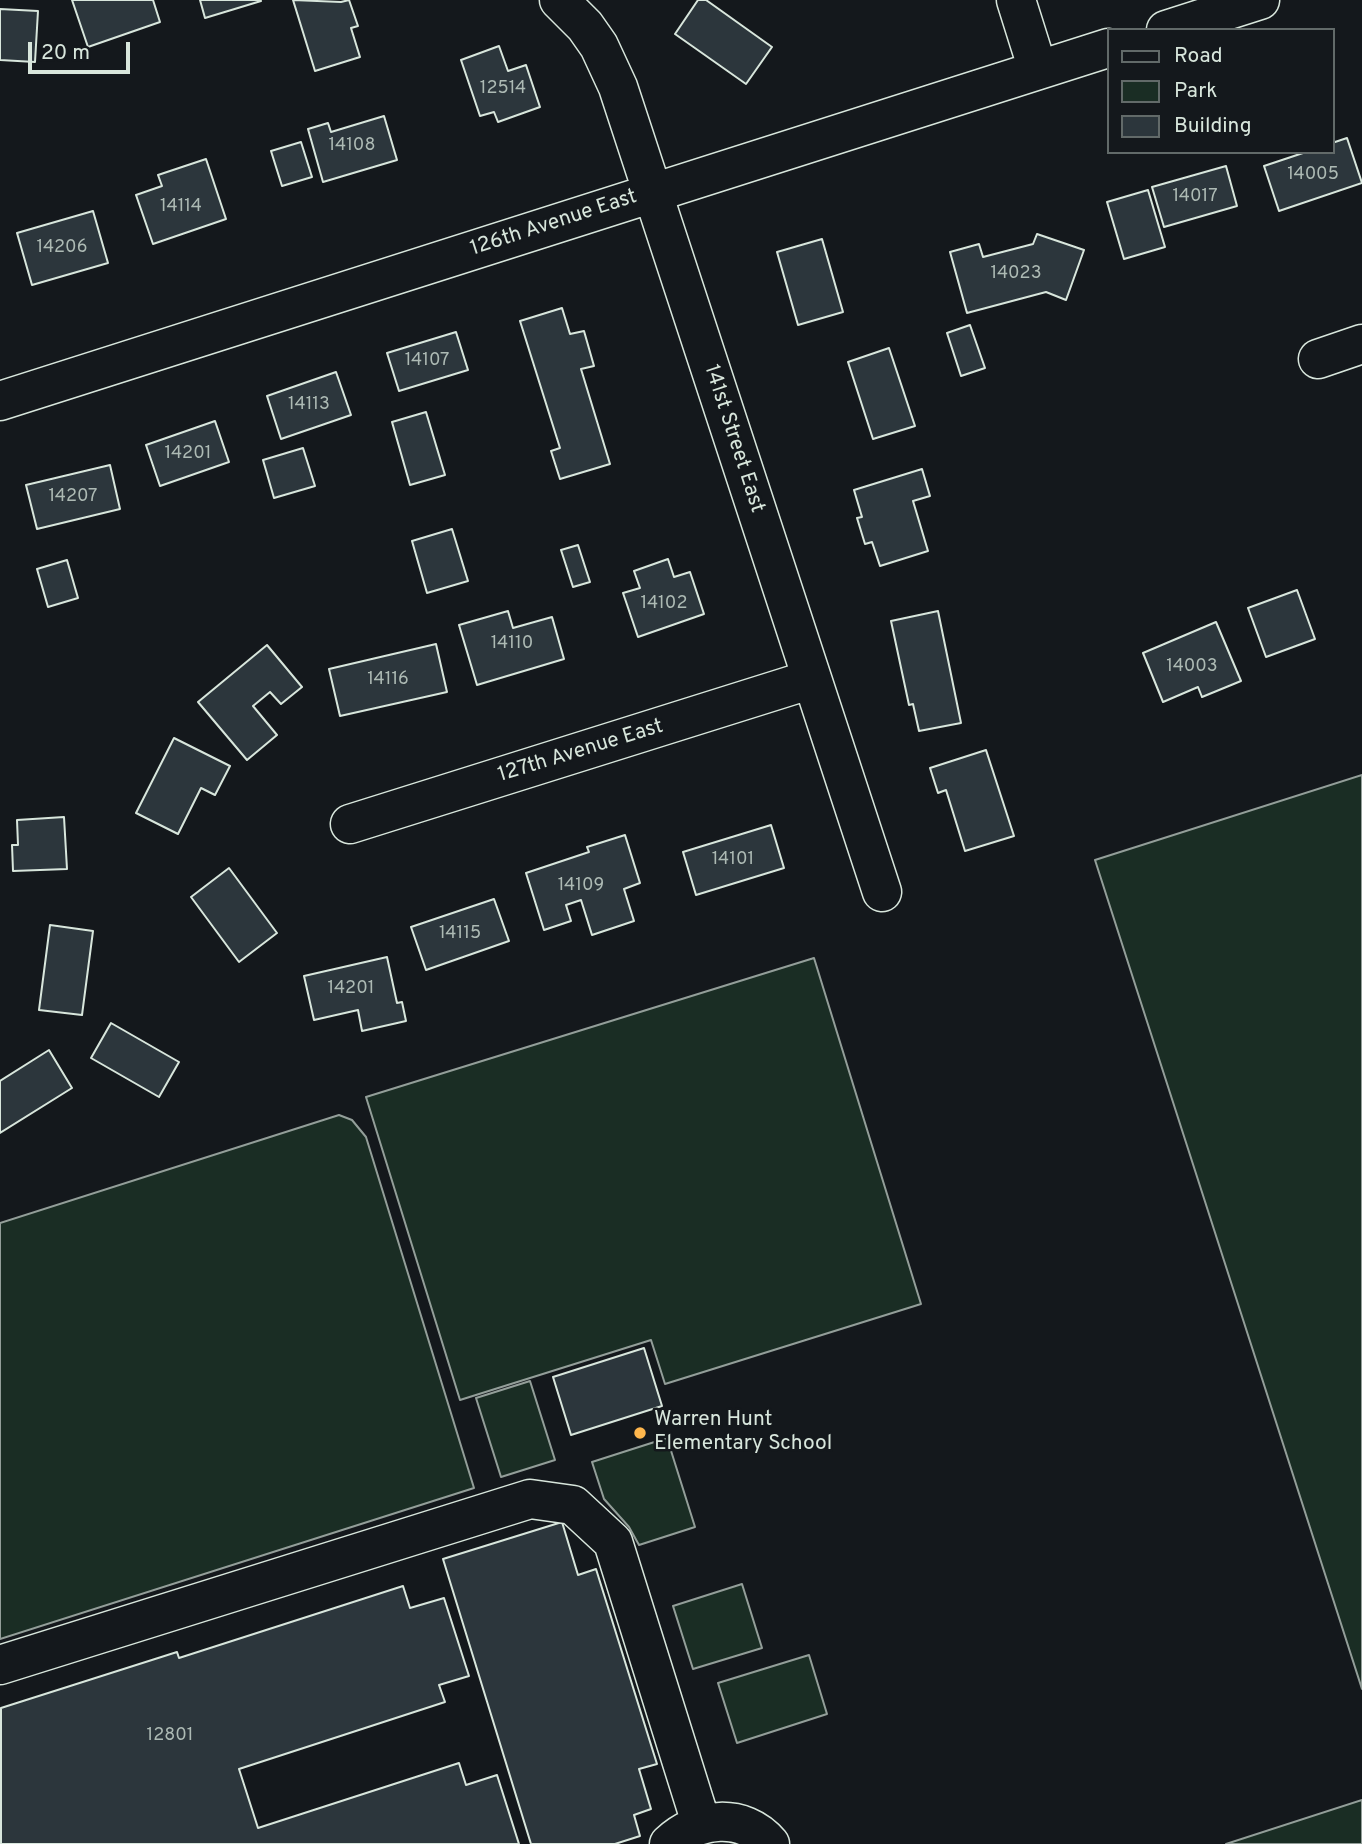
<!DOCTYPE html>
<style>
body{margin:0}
#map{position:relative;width:1362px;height:1844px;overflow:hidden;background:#14181c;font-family:Overpass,sans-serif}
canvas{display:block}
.legend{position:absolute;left:1107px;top:28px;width:228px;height:126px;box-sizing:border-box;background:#14181c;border:2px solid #626a69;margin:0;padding:9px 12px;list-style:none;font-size:21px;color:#d8e6dc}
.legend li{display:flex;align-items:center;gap:14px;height:35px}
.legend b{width:35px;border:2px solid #626a69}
.scale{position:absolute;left:28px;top:42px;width:102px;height:32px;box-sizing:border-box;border:4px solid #d8e6dc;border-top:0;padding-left:9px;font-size:21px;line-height:24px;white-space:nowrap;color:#d8e6dc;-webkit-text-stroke:5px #14181c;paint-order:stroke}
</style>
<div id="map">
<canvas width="1362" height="1844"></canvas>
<ul class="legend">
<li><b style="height:9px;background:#14181c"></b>Road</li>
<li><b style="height:19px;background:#1a2d24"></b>Park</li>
<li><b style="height:19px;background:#2c363c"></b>Building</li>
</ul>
<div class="scale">20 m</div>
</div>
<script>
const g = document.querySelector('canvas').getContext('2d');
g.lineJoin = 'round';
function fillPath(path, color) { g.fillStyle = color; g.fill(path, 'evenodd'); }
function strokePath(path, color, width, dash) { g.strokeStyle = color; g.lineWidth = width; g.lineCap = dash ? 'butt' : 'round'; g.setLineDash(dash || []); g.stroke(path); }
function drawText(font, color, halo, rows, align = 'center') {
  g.font = font + ' Overpass,sans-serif'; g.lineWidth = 5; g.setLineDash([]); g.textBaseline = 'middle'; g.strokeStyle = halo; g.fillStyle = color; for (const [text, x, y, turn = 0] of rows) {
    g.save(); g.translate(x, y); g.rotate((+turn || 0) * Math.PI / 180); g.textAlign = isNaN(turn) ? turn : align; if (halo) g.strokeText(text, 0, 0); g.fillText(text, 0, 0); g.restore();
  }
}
const green = new Path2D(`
 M1362,775v914l-267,-829z
 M814,958l107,346 -256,80 -14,-44 -191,60 -94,-303z
 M339,1115l13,5 14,17 108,351 -474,151v-416z
 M530,1381l25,79 -54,17 -25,-79z
 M667,1438l28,89 -56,18 -10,-18 -25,-28 -12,-37z
 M742,1584l20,64 -69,21 -20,-63z
 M809,1655l18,59 -90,29 -19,-60z
 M1362,1800v44h-136z`);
const building = new Path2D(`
 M72,0h81l7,22 -72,25z
 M200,0h60l1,1 -56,17z
 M293,0l48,2 8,-2 9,26 -7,2 9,29 -45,14z
 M698,0h8l66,47 -26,37 -71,-50z
 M0,9l38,2 -3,51 -35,-2z
 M499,46l9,25 18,-6 14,42 -42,15 -4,-10 -14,4 -19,-56z
 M384,116l13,44 -74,22 -15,-53 20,-6 3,9z
 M1347,138l15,45 -83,28 -15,-45 42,-14h26v-9z
 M301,142l11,35 -30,9 -11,-35z
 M206,159l20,60 -73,25 -17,-49 26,-9 -4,-11z
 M1226,166l11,40 -73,21 -12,-40z
 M1148,190l17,57 -41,12 -17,-57z
 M93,211l15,52 -76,22 -15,-52z
 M1037,234l47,16 -18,50 -20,-8 -79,21 -17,-61 29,-8 4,13 50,-13z
 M822,239l21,73 -45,13 -21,-73z
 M562,308l8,26 14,-3 10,35 -13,3 29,95 -50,15 -9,-28 9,-3 -40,-127z
 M970,325l15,43 -24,8 -14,-43z
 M456,332l12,38 -69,21 -12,-38z
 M889,348l26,78 -42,13 -25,-77z
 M336,372l15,43 -70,24 -14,-43z
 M426,412l19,63 -35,10 -18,-63z
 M215,421l14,41 -69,24 -14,-41z
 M303,448l12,38 -41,12 -11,-38z
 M110,465l10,44 -83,20 -11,-44z
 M922,469l8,27 -17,5 15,50 -48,15 -8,-24 -7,2 -8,-26 5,-1 -8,-27z
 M452,529l16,52 -41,12 -15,-52z
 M578,545l12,37 -17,5 -12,-37z
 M668,559l6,18 16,-5 14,42 -66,23 -15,-44 17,-5 -6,-17z
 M67,560l11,38 -30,9 -11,-38z
 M1297,590l18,49 -49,18 -18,-49z
 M508,611l5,17 39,-11 12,42 -87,26 -18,-60z
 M938,611l23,112 -42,8 -6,-27 -4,1 -18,-84z
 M1216,622l25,59 -39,16 -4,-10 -35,15 -20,-49z
 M436,644l11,48 -107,24 -11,-47z
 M267,645l35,42 -21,17 -11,-12 -17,14 24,29 -30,25 -49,-58z
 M174,738l56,28 -15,29 -14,-7 -23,46 -42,-21z
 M986,750l28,86 -49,15 -19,-61 -8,3 -8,-25z
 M64,817l3,52 -54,2 -1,-26h6l-1,-25z
 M771,825l13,43 -88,27 -13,-43z
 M625,835l15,48 -16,6 10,32 -42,14 -11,-35 -15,5 5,16 -27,9 -18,-57 63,-21 -2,-5z
 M229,868l48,65 -38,29 -48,-65z
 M494,899l15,42 -83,29 -15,-43z
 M50,925l43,6 -11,84 -43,-5z
 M387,957l10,46 5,-1 4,19 -44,10 -4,-21 -44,10 -10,-44z
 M111,1023l68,39 -20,35 -68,-39z
 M49,1050l23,38 -72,45v-52z
 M644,1348l18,58 -91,29 -18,-58z
 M562,1522l16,53 18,-6 61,195 -18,5 12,40 -17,6 6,21 -25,8h-84l-88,-285z
 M403,1586l7,22 34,-10 25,78 -30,9 6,17 -206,67 19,59 201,-65 7,22 31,-10 22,69h-518v-136l176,-56 2,6z`);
const minor = new Path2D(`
 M559,0l26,26 14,20 19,41 264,805
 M1016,0l22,70
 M1166,30l94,-30
 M1318,359l44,-15
 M0,401l1108,-353
 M350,824l462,-145
 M0,1665l530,-166 43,6 40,37 88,281
 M669,1844c28,-27 74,-32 101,0`);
const markers = [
 [640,1433,7,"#ffb74d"]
];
const numberNames = [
 ["12514",503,89],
 ["14108",352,146],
 ["14005",1313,175],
 ["14017",1195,197],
 ["14114",181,207],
 ["14206",62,248],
 ["14023",1016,274],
 ["14107",427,361],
 ["14113",309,405],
 ["14201",188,454],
 ["14207",73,497],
 ["14102",664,604],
 ["14110",512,644],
 ["14003",1192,667],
 ["14116",388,680],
 ["14101",733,860],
 ["14109",581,886],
 ["14115",460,934],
 ["14201",351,989],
 ["12801",170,1736]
];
const streetNames = [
 ["126th Avenue East",554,224,-18],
 ["141st Street East",733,439,72],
 ["127th Avenue East",581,752,-17]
];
const poiNames = [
 ["Warren Hunt",654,1421],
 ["Elementary School",654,1445]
];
fillPath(green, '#1a2d24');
strokePath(green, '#939e99', 2);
fillPath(building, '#2c363c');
strokePath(building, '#d8e6dc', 2);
strokePath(minor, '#d8e6dc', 41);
strokePath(minor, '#14181c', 38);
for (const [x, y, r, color] of markers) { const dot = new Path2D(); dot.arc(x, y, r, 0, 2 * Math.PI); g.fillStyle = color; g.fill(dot); strokePath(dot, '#14181c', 2.5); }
drawText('18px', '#adbab4', null, numberNames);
drawText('21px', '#d8e6dc', '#14181c', streetNames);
drawText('21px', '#d8e6dc', '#14181c', poiNames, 'left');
</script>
